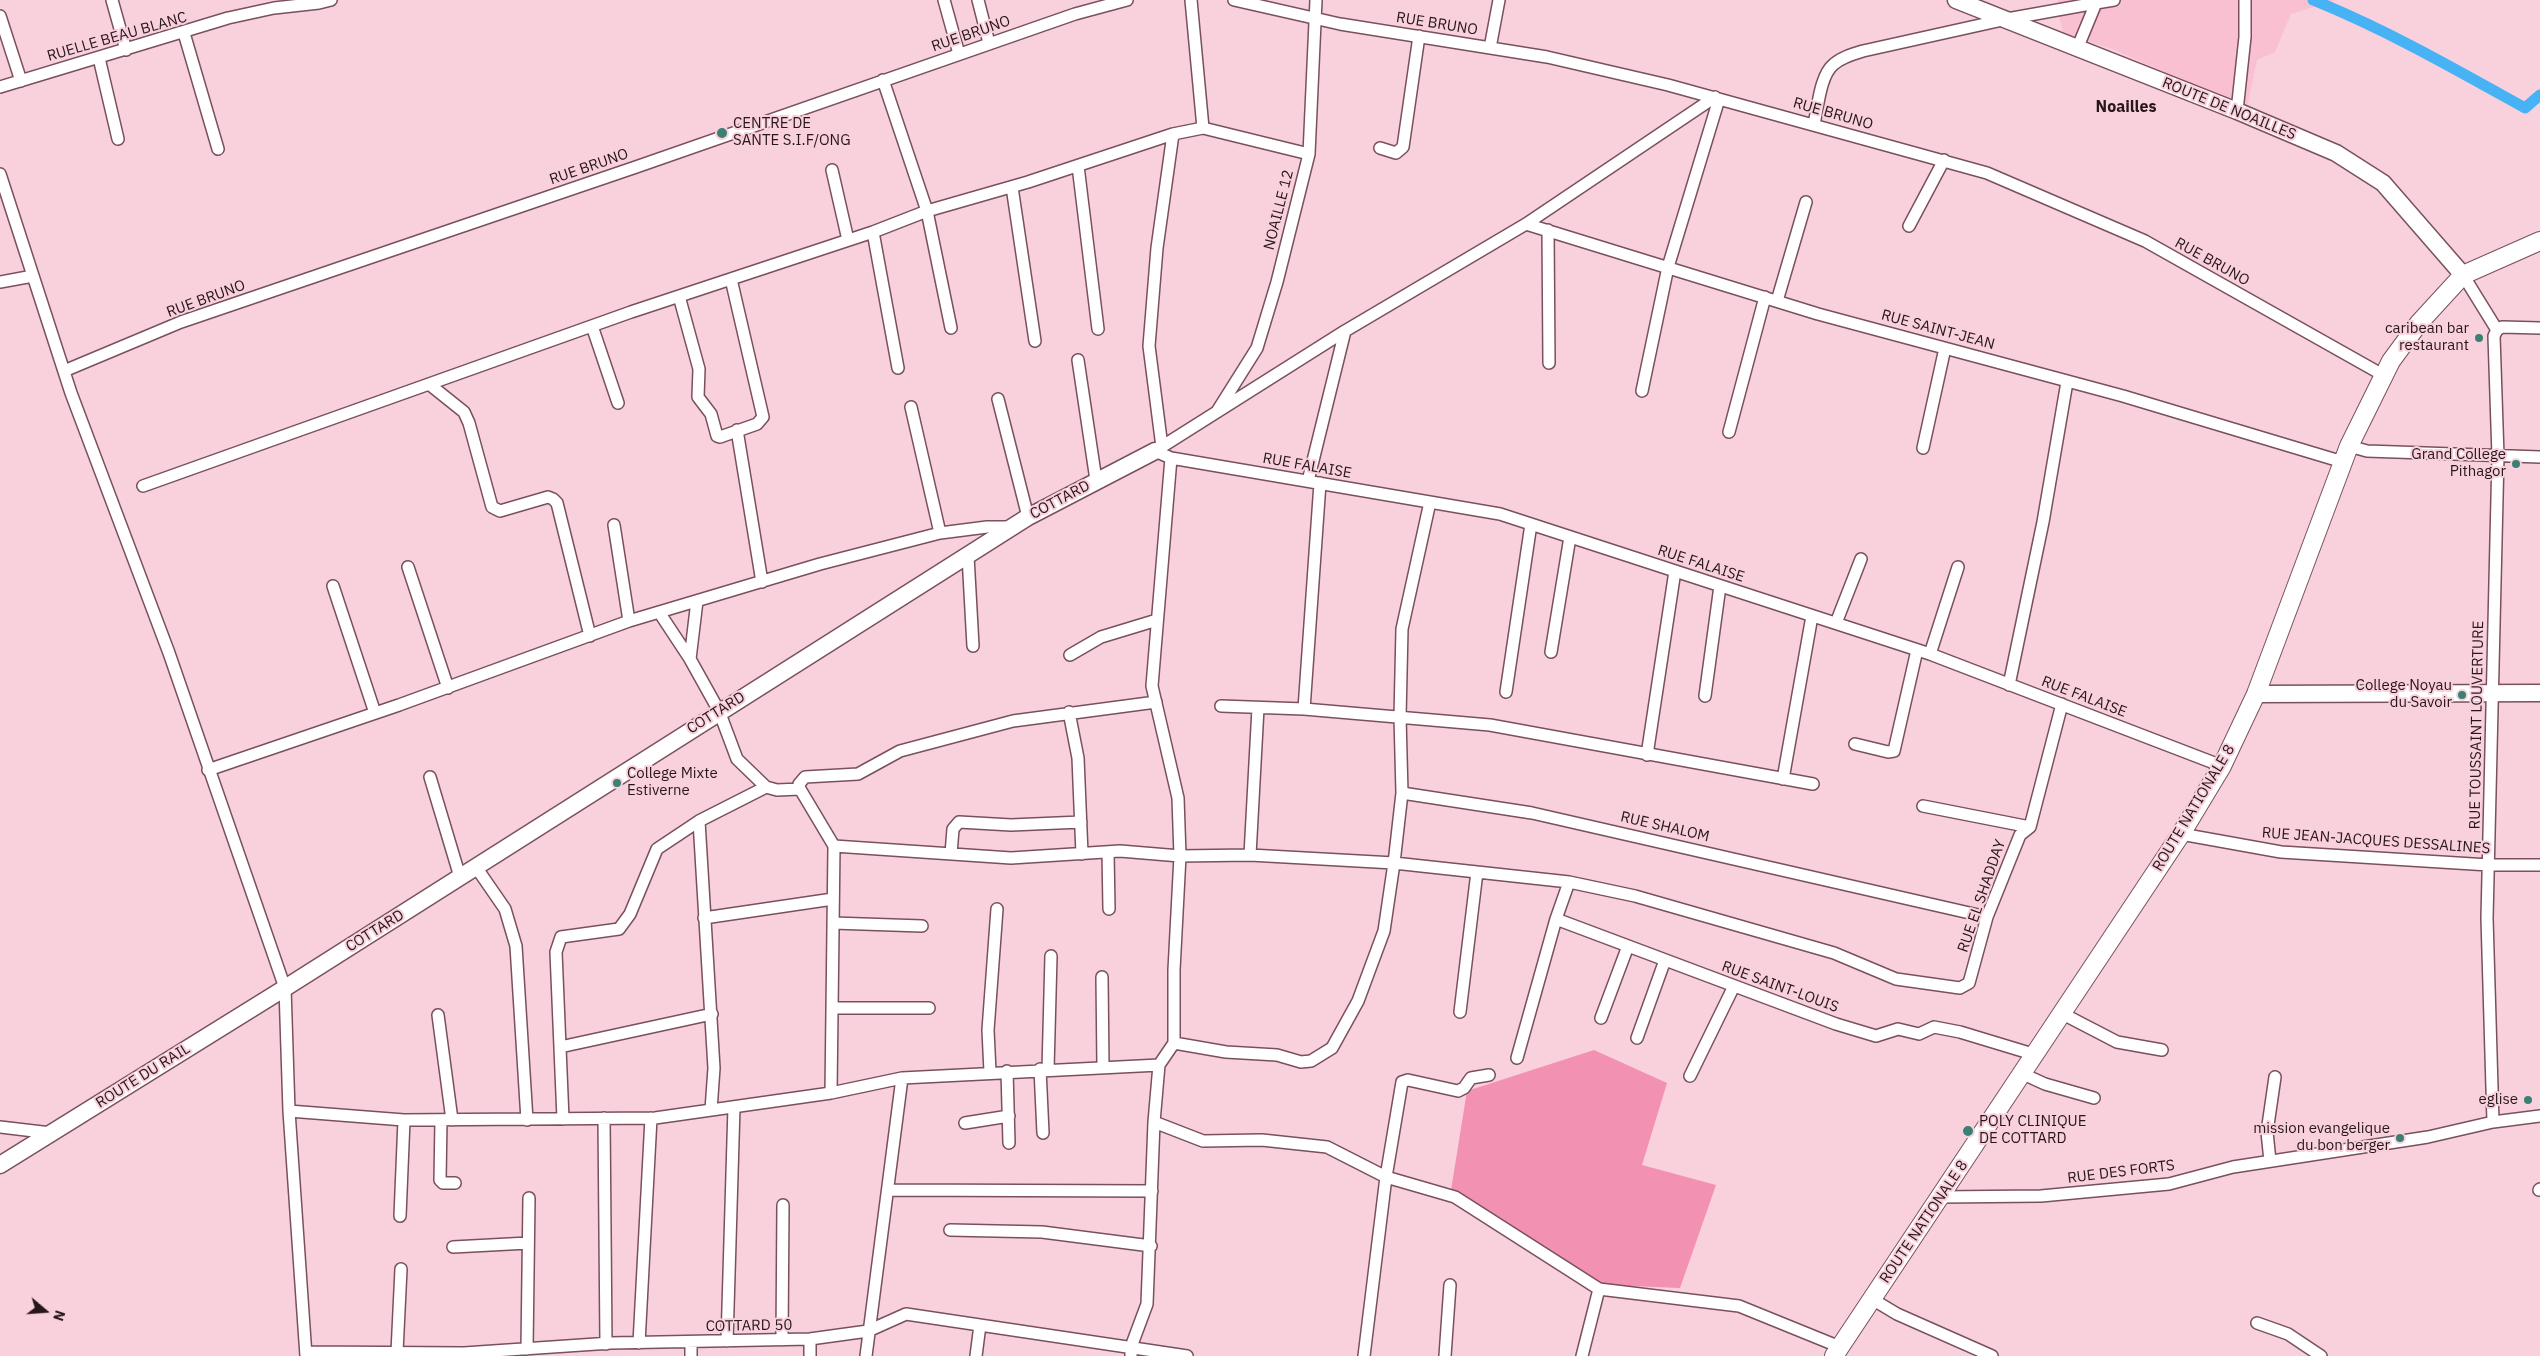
<!DOCTYPE html>
<style>
body{margin:0}
#map{position:relative;width:2540px;height:1356px;overflow:hidden;background:#f9d1dc;font-family:"IBM Plex Sans",sans-serif}
canvas{display:block}
.north{position:absolute;left:20px;top:1286px;width:50px;height:50px;-webkit-text-stroke:4px #f9d1dc;paint-order:stroke;rotate:108deg;font-size:14px;font-weight:700;line-height:20px;text-align:center;color:#27161c}
.north::after{content:'';display:block;margin:auto;width:18px;height:22px;background:#27161c;clip-path:polygon(50% 0,100% 100%,50% 72%,0 100%)}
</style>
<div id="map">
<canvas width="2540" height="1356"></canvas>
<div class="north">N</div>
</div>
<script>
const g = document.querySelector('canvas').getContext('2d');
g.lineJoin = 'round';
function fillPath(path, color) { g.fillStyle = color; g.fill(path, 'evenodd'); }
function strokePath(path, color, width, dash) { g.strokeStyle = color; g.lineWidth = width; g.lineCap = dash ? 'butt' : 'round'; g.setLineDash(dash || []); g.stroke(path); }
function drawText(font, color, halo, rows, align = 'center') {
  g.font = font + ' "IBM Plex Sans",sans-serif'; g.lineWidth = 4; g.setLineDash([]); g.textBaseline = 'middle'; g.strokeStyle = halo; g.fillStyle = color; for (const [text, x, y, turn = 0] of rows) {
    g.save(); g.translate(x, y); g.rotate((+turn || 0) * Math.PI / 180); g.textAlign = isNaN(turn) ? turn : align; if (halo) g.strokeText(text, 0, 0); g.fillText(text, 0, 0); g.restore();
  }
}
const built = new Path2D(`
 M2058,0h278l-45,14 -16,38 -18,8 -10,48 -135,-59 -49,-16 -6,-26z`);
const green = new Path2D(`
 M1594,1050l73,33 -25,82 74,20 -36,103 -75,-3 -154,-95 16,-99z`);
const canal = new Path2D(`
 M2313,0c74,30 142,69 212,108l15,-13`);
const street = new Path2D(`
 M112,0l14,50
 M944,0l15,54
 M978,0l11,43
 M1191,0l12,128
 M1234,0l106,24 207,33 121,28 319,88 158,68 238,134
 M0,16l21,65
 M184,33l34,116
 M1490,48l9,-48
 M2077,49l19,-46 18,-3
 M99,58l19,81
 M883,80l44,131 24,117
 M0,87l228,-69 46,-10 45,-5 12,-3
 M2237,111l8,-74v-37
 M1814,124c4,-17 6,-49 20,-60 8,-7 19,-10 29,-13l144,-32 89,-16
 M1380,148l16,5 7,-6 16,-111
 M1078,166l20,163
 M832,170l16,70
 M0,174l71,219 98,260 116,335 4,123 17,245
 M1012,187l23,154
 M1526,224l292,90 305,82 220,66
 M1909,226l35,-66
 M1548,230l1,133
 M873,232l25,136
 M2463,275l34,55
 M0,282l33,-6
 M679,296l20,73 -1,28 13,17 6,22 3,1 37,-13 6,-7 -32,-138
 M1777,301l29,-99
 M592,326l26,77
 M2497,330l5,-3 38,1
 M1078,360l18,120
 M64,371l117,-49 455,-155 439,-153 52,-14
 M429,384l35,28 5,11 23,84 8,4 48,-14 5,2 4,4 33,133
 M1642,391l26,-124 51,-168
 M998,399l30,118
 M911,407l29,126
 M1218,410l39,-62 20,-66 32,-128 7,-154
 M737,430l25,152
 M1729,432l36,-135
 M2349,446l18,5 173,6
 M1162,447l-13,-101 8,-98 16,-114
 M1923,448l22,-100
 M1155,451l16,7 329,56 430,140 292,112
 M1155,451l190,-120 181,-107 189,-127
 M1308,481l37,-150
 M143,486l488,-174 242,-80 54,-21 101,-29 145,-48 30,-6 106,26
 M614,525l15,96
 M968,556l5,90
 M408,567l40,121
 M333,586l42,127
 M659,612l31,47 29,52 18,48 29,28 11,3 23,-1
 M1836,623l25,-64
 M1551,652l19,-115
 M1930,654l28,-87
 M1070,655l31,-18 56,-17
 M690,659l7,-58
 M2009,685l34,-163 24,-140
 M1506,692l25,-168
 M1705,696l15,-110
 M1221,706l83,3 16,-226
 M1304,709l186,16 323,59
 M1069,712l9,46 4,96
 M1855,744l33,8 6,-1 23,-101
 M1647,755l28,-184
 M208,770l191,-65 230,-84 191,-57 120,-31 47,-6h24
 M430,777l30,100
 M1783,779l29,-163
 M1402,793l-2,-76 2,-88 28,-127
 M1923,806l107,21
 M699,821l15,247 -3,42
 M2181,834l100,18 208,13h51
 M834,846l-34,-57 -1,-5 6,-7 53,-3 42,-23 113,-30 143,-19
 M1108,852l1,57
 M951,854l2,-25 6,-7 52,3 70,-3
 M1250,855l8,-147
 M476,867l29,42 11,37 11,174
 M1569,882l-13,37 280,105 40,12 22,-7 21,5 15,-7 26,5 76,23
 M704,918l129,-19
 M833,923l89,3
 M1102,977l1,90
 M832,1008h97
 M1460,1012l17,-140
 M2063,1014l54,28 45,8
 M438,1015l14,105
 M1601,1018l27,-72
 M1637,1038l28,-78
 M1174,1043l52,9 51,3 24,7 10,-1 21,-13 26,-47 26,-70 10,-68 8,-70 130,20 455,104
 M560,1047l152,-33
 M1517,1058l39,-139
 M1040,1069l3,64
 M1048,1069l3,-113
 M1007,1071l2,72
 M990,1072l-2,-42 9,-121
 M2023,1074l22,10 49,14
 M1690,1076l44,-90
 M831,1093l3,-247 177,12 109,-7 60,5 70,-1 144,8 175,19 66,14 199,57 62,26 64,9 9,-5 18,-66 33,-82 10,-8 32,-123
 M289,1111l115,9 251,-2 176,-25 71,-15 257,-13
 M604,1118l2,226
 M563,1119l-7,-167 5,-15 58,-8 11,-15 27,-65 42,-28 67,-34
 M441,1120l-1,60 3,3h12
 M1154,1122l49,19 59,-1 65,7 59,30 69,20 144,92 140,17 101,41
 M2493,1122l-6,-204 11,-462 -4,-120 3,-6
 M965,1123l44,-7
 M0,1127l51,6
 M2270,1161l-3,-29 8,-55
 M888,1190l264,1
 M2539,1190l1,-1
 M1940,1197l101,-1 128,-12 64,-17 195,-30 65,-15 47,-6
 M400,1216l4,-96
 M950,1230l92,2 109,14
 M453,1247l75,-4
 M1872,1299l25,15 95,42
 M2257,1323l31,11 33,22
 M782,1340l1,-135
 M727,1341l7,-234
 M639,1343l12,-225
 M527,1349l2,-151
 M306,1352l158,1 147,-10 199,-4 58,-8 38,-17 281,42
 M397,1352l4,-83
 M691,1356v-14
 M810,1356v-17
 M866,1356l36,-278
 M976,1356l4,-31
 M1131,1356v-9l16,-43 7,-182 5,-57 15,-22v-73l6,-114 -2,-58 -26,-112 19,-228
 M1364,1356l22,-179 16,-95 6,-2 50,11 6,-3 7,-10 18,-3
 M1445,1356l5,-71
 M1582,1356l17,-67`);
const secondary = new Path2D(`
 M1956,0l281,111 99,42 47,30 80,92
 M2256,694l284,-1
 M0,1165l285,-177 743,-471 127,-66`);
const primary = new Path2D(`
 M1834,1356l347,-522 41,-68 34,-72 93,-248 42,-85 28,-38 44,-48 77,-34`);
const markers = [
 [722,133,6,"#3c8073"],
 [2479,338,5,"#3c8073"],
 [2516,464,5,"#3c8073"],
 [2462,695,5,"#3c8073"],
 [617,783,5,"#3c8073"],
 [2528,1100,5,"#3c8073"],
 [1968,1131,6,"#3c8073"],
 [2400,1138,5,"#3c8073"]
];
const streetNames = [
 ["RUE BRUNO",1437,24,9],
 ["RUE BRUNO",971,34,-19],
 ["RUELLE BEAU BLANC",117,37,-16],
 ["ROUTE DE NOAILLES",2229,109,22],
 ["RUE BRUNO",1833,114,16],
 ["RUE BRUNO",589,167,-19],
 ["NOAILLE 12",1279,210,-76],
 ["RUE BRUNO",2212,262,29],
 ["RUE BRUNO",206,299,-20],
 ["RUE SAINT-JEAN",1938,330,15],
 ["RUE FALAISE",1307,466,10],
 ["COTTARD",1060,500,-28],
 ["RUE FALAISE",1701,564,18],
 ["RUE FALAISE",2084,697,21],
 ["COTTARD",716,713,-32],
 ["RUE TOUSSAINT LOUVERTURE",2477,725,-89],
 ["ROUTE NATIONALE 8",2194,808,-59],
 ["RUE SHALOM",1665,827,13],
 ["RUE JEAN-JACQUES DESSALINES",2376,841,4],
 ["RUE EL SHADDAY",1982,896,-71],
 ["COTTARD",375,931,-32],
 ["RUE SAINT-LOUIS",1780,987,20],
 ["ROUTE DU RAIL",143,1076,-32],
 ["RUE DES FORTS",2121,1172,-7],
 ["ROUTE NATIONALE 8",1924,1222,-56],
 ["COTTARD 50",749,1326,-1]
];
const poiNames = [
 ["CENTRE DE",733,124,"left"],
 ["SANTE S.I.F/ONG",733,141,"left"],
 ["caribean bar",2469,329],
 ["restaurant",2469,346],
 ["Grand College",2506,455],
 ["Pithagor",2506,472],
 ["College Noyau",2452,686],
 ["du Savoir",2452,703],
 ["College Mixte",627,774,"left"],
 ["Estiverne",627,791,"left"],
 ["eglise",2518,1100],
 ["POLY CLINIQUE",1979,1122,"left"],
 ["DE COTTARD",1979,1139,"left"],
 ["mission evangelique",2390,1129],
 ["du bon berger",2390,1146]
];
const neighbourhoodNames = [
 ["Noailles",2126,107]
];
fillPath(built, '#f9c0d1');
fillPath(green, '#f291b1');
strokePath(canal, '#47b3f4', 11);
strokePath(street, '#79505d', 14);
strokePath(secondary, '#79505d', 19);
strokePath(primary, '#79505d', 20);
strokePath(street, '#fff', 11);
strokePath(secondary, '#fff', 16);
strokePath(primary, '#fff', 18);
for (const [x, y, r, color] of markers) { const dot = new Path2D(); dot.arc(x, y, r, 0, 2 * Math.PI); g.fillStyle = color; g.fill(dot); strokePath(dot, '#f9d1dc', 2); }
drawText('15px', '#27161c', '#f9d1dc', streetNames);
drawText('15px', '#27161c', '#f9d1dc', poiNames, 'right');
drawText('bold 16px', '#27161c', '#f9d1dc', neighbourhoodNames);
</script>
